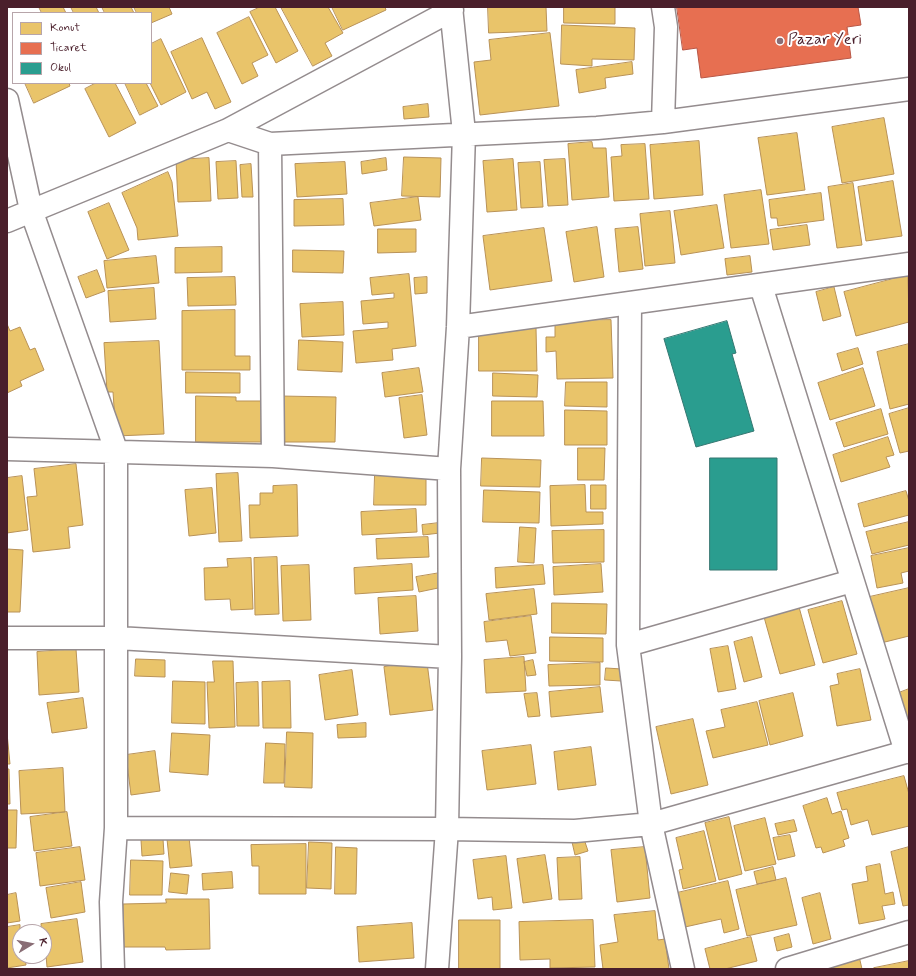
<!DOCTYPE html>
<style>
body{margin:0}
#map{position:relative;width:916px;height:976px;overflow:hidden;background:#fff;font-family:Mynerve,sans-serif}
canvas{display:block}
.frame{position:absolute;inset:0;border:8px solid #4a1f2b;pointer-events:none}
.legend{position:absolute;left:12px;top:12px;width:140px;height:72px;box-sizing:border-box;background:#fff;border:1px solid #b7a5aa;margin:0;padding:5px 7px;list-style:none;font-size:12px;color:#4a1f2b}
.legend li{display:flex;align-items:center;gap:8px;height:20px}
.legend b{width:20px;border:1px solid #b7a5aa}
.north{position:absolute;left:12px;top:924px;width:40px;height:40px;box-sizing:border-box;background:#fff;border:1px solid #b7a5aa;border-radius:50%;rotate:80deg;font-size:11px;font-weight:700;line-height:16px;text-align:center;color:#4a1f2b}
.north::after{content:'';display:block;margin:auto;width:14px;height:18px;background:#896d75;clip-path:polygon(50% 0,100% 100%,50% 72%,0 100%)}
</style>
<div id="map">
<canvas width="916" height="976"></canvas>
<div class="frame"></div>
<ul class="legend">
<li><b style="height:11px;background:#e9c46a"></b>Konut</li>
<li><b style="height:11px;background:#e76f51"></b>Ticaret</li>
<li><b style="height:11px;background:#2a9d8f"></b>Okul</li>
</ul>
<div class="north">K</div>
</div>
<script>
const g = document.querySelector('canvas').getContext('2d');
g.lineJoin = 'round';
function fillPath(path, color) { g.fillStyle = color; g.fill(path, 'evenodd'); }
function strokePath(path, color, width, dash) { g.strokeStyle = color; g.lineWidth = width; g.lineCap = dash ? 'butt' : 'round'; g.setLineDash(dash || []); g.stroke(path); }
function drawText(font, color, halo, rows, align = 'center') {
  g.font = font + ' Mynerve,sans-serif'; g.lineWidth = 4; g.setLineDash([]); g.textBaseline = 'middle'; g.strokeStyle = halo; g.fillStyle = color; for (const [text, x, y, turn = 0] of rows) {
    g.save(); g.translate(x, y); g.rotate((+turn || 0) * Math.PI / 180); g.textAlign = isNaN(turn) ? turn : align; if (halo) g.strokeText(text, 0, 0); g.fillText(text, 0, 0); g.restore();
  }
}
const homes = new Path2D(`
 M39,7h24l3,6h-24z
 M71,7h25l3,6h-25z
 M102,7h29l3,6h-29z
 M134,7h35l3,7 -21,9v-10h-14z
 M260,7h15l23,44 -22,12 -26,-51z
 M281,7h47l15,26 -18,10 7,13 -19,10z
 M332,7h53l1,3 -43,20z
 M488,7h58l1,24 -58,2z
 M564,7h51v17l-51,-1z
 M249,17l19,38 -16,8 6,13 -16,8 -25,-51z
 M562,25l73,3 -1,32 -42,-1v7l-31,-2z
 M550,33l9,73 -79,9 -6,-53 17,-2 -2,-20z
 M202,38l29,64 -16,7 -8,-17 -15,7 -21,-47z
 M161,39l25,53 -25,13 -11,-22 1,-39z
 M632,62l1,12 -28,4 1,10 -27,5 -3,-23z
 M25,83h44l1,3 -36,17z
 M96,83h19l21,40 -27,14 -24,-48z
 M125,83h21l12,23 -18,9z
 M428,104l1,13 -25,2 -1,-12z
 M884,118l10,56 -52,9 -10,-56z
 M797,133l8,57 -38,5 -9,-57z
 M699,141l4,54 -49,4 -4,-54z
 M592,142l1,6h13l3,49 -37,3 -4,-56z
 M645,144l4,55 -35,2 -3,-44 11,-1 -1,-11z
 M404,157l37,1 -1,39 -38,-1z
 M209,158l2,43 -33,1 -2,-42z
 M386,158l1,12 -25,4 -1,-12z
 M513,159l4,51 -30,2 -4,-51z
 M565,159l3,46 -20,1 -4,-46z
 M236,161l2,37 -20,1 -2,-37z
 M345,162l2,32 -50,3 -2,-33z
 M540,162l3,45 -22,1 -3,-45z
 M251,164l2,33h-11l-2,-32z
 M168,172l4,10 6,54 -40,4 -1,-12 -15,-35z
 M893,181l9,55 -36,5 -8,-54z
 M853,183l9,62 -25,3 -9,-61z
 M761,190l8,54 -38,4 -7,-53z
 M821,193l3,27 -46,6 -1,-8h-6l-2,-18z
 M418,197l3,23 -47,6 -4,-23z
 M343,199l1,26 -50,1v-26z
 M109,203l20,47 -22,9 -19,-47z
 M717,205l7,43 -43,7 -7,-44z
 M670,211l5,52 -30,3 -5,-52z
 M807,225l3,20 -37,5 -3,-20z
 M597,227l7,50 -30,5 -8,-50z
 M638,227l5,42 -24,3 -4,-43z
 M544,228l8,53 -62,9 -7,-54z
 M378,229h38v23l-38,1z
 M222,247v25l-47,1v-25z
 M293,250l51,1 -1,22 -50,-1z
 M156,256l3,27 -52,5 -3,-27z
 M750,256l2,16 -25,3 -2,-16z
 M97,270l8,21 -19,7 -8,-21z
 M409,274l7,72 -24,3 1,11 -37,3 -3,-32 35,-3v-6l-25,2 -2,-23 33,-3v-5l-22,2 -2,-17z
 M908,275l1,47 -53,14 -12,-44z
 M235,277l1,28 -48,1 -1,-28z
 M427,277v16l-12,1 -1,-16z
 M834,287l7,29 -18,5 -7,-29z
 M154,288l2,31 -46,3 -2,-31z
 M343,302l1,33 -42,2 -2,-33z
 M235,310v46h15v14h-68v-59z
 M611,320l2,58 -56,1 -1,-28 -10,1v-15h9v-16z
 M7,324l3,7 10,-4 10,23 5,-2 9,22 -24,11 2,5 -15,7z
 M479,328h57l1,43h-58z
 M299,340l44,2 -1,30 -44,-2z
 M159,341l5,93 -48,2 -3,-44h-6l-3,-49z
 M909,344v60l-19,5 -13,-57z
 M858,348l5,16 -21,7 -5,-17z
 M419,368l4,24 -38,5 -3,-24z
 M863,368l12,38 -45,14 -12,-37z
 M186,372l54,1v20h-54z
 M493,373l45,2 -1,22 -44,-1z
 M566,382h41v25l-42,-1z
 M422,395l5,40 -23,3 -5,-40z
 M196,396l40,1v4h26l-1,41h-65z
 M280,396l56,1 -1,45h-55z
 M492,401h51l1,35h-52z
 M909,408v43l-9,2 -11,-39z
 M881,409l7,25 -44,13 -8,-24z
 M565,410l42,1v34h-42z
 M888,437l6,18 -8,2 4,10 -49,15 -8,-27z
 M578,448h27l-1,32h-26z
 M482,458l59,2 -1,27 -59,-1z
 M76,464l7,61 -15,2 2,21 -37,4 -6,-55 10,-1 -3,-27z
 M238,473l4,68 -23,1 -3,-68z
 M375,474l51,1v30h-52z
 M22,476l6,54 -21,3v-55z
 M297,485l1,51 -48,2 -1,-33h11v-12h13v-7z
 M585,485l1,27h17v12l-52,2 -1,-40z
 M591,485h15v24h-15z
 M212,488l4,45 -27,3 -4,-46z
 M484,490l56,2 -1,31 -56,-1z
 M906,491l3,10v14l-45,12 -6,-23z
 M416,509l1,23 -55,3 -1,-23z
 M909,522v23l-37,9 -6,-22z
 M439,523l1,10 -17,2 -1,-10z
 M520,527l16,1 -2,35 -16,-1z
 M604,530v32l-51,1 -1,-32z
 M428,537l1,20 -52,2 -1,-20z
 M909,548v23l-8,2 2,10 -26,5 -6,-32z
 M7,549l16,1 -3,62h-13z
 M277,557l2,57 -24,1 -1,-57z
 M251,558l2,51 -22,1 -1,-11 -25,1 -1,-32 24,-1 -1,-8z
 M412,564l1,26 -58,4 -1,-26z
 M601,564l2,28 -49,3 -1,-28z
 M309,565l2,55 -28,1 -2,-55z
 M543,565l2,19 -49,4 -1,-20z
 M440,573l3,14 -24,5 -3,-15z
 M909,588v48l-32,8 -12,-46z
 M534,589l3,25 -48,6 -3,-26z
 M416,596l2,35 -38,3 -2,-36z
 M842,601l15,53 -34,9 -15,-53z
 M552,603l55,1 -1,30 -54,-1z
 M799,607l16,58 -35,9 -16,-57z
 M531,616l5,37 -26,3 -3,-16 -21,2 -2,-20z
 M550,637l53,1v24l-53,-1z
 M752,637l10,40 -18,5 -10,-40z
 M728,646l8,43 -18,3 -8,-43z
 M76,649l3,43 -40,3 -2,-43z
 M524,657l2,34 -40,2 -2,-33z
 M136,659l29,1v17l-30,-1z
 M533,660l3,15 -9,1 -3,-14z
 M213,661h20l2,66 -26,1 -2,-46h7z
 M427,662l6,48 -43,5 -6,-48z
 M600,663v22l-51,1 -1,-21z
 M606,668l16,1 -1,12 -16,-1z
 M860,669l11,51 -34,6 -7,-40 9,-2 -2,-10z
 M352,670l6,45 -33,5 -6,-45z
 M173,681l32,1v42l-33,-1z
 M290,681l1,47h-28l-1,-46z
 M258,682l1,44h-22l-1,-43z
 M600,687l3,25 -52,5 -2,-25z
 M909,689v38l-13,-33z
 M537,693l3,23 -12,1 -4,-23z
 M793,693l10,43 -33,9 -11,-44z
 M83,698l4,30 -35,5 -5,-30z
 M757,702l11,43 -55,13 -7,-27 19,-4 -4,-17z
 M693,719l15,66 -37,9 -15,-67z
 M366,723v14l-28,1 -1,-13z
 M287,732l26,1 -1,55 -27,-1z
 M7,733l3,31h-3z
 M172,733l38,2 -2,40 -38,-3z
 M266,743l19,1 -1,39h-20z
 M531,745l5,39 -49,6 -5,-39z
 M591,747l5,38 -38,5 -4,-38z
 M155,751l5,40 -29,4 -5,-40z
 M63,768l2,44 -44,2 -2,-43z
 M7,769h2l1,35h-3z
 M904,776l5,18v32l-37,9 -4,-15 -17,5 -4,-16 -5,1 -5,-17z
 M827,798l5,16 9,-3 8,27 -6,2 2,6 -22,7 -2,-6 -5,1 -13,-42z
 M7,810h10l-1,38h-9z
 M67,812l5,34 -38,5 -4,-34z
 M729,817l13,57 -23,6 -14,-57z
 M765,818l11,46 -31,7 -11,-45z
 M794,820l3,11 -19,4 -3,-11z
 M704,831l12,50 -33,8 -4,-19 4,-1 -7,-31z
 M790,835l5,21 -17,4 -5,-22z
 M189,837l3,29 -22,2 -3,-29z
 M163,839l1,15 -22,2 -1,-16z
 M584,839l4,12 -13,4 -3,-13z
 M309,842l23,1 -1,46 -24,-1z
 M306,844v50h-47v-28h-7l-1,-21z
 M80,847l5,33 -45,6 -4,-33z
 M336,847l21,1 -1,46h-21z
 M645,847l5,51 -33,4 -6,-52z
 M909,847v58l-6,1 -12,-54z
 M545,855l7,44 -29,4 -6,-44z
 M506,856l6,52 -19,2 -1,-13 -14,2 -5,-39z
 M580,857l2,42 -23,1 -2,-42z
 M131,860l32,1 -1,34h-32z
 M880,864l5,30 8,-2 2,12 -13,2 3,13 -26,5 -7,-40 16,-3 -2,-14z
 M773,867l3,13 -19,4 -3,-12z
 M232,872l1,16 -30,2 -1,-16z
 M171,873l18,2 -2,19 -18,-2z
 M786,878l11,47 -50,11 -11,-46z
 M728,881l11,48 -15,4 -3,-14 -36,8 -8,-34z
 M81,882l4,30 -34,6 -5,-30z
 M16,893l4,28 -13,2v-28z
 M820,893l11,46 -18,5 -11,-46z
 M166,899h43l1,50 -44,1 -1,-3h-41l-1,-43 43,-1z
 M655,911l3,29 7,-1 4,30h-66l-3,-24 18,-3 -4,-27z
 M77,919l6,43 -36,5 -3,-35h-2l-1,-8z
 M459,920h41v49h-41z
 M593,920l2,47 -45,1v-9l-30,1 -1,-38z
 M412,923l2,35 -55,4 -2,-35z
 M20,925v31h5l1,9 -19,3v-41z
 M789,934l3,13 -15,4 -3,-13z
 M751,937l6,24 -32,8h-15l-5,-20z
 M859,956l3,13h-37l-1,-5z
 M909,961v8h-34l-1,-1z`);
const shops = new Path2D(`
 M677,7h181l3,18 -14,2 4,31 -150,20 -4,-30 -14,2z`);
const schools = new Path2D(`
 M727,321l9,32 -4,1 22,77 -58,16 -32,-108z
 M710,458h67v112h-67z`);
const minor = new Path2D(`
 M663,7l3,20 -3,95
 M7,100l24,110 85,240v378l-5,74 2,67
 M228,130l42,14 327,-16 66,-6 246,-33
 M270,144l3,312
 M7,221l221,-91 224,-120
 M761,286l145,466
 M630,303l-2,342 23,179 32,145
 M458,327l451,-63
 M7,449l266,7 176,13
 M7,638h110l333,19
 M628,645l224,-64
 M116,828l331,1 128,2 76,-7 258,-73
 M437,969l10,-140 3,-172 -1,-188 9,-142 6,-194 -13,-126
 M787,969l122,-37`);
const markers = [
 [780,41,4,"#896d75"]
];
const poiNames = [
 ["Pazar Yeri",788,41]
];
fillPath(homes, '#e9c46a');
strokePath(homes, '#b99257', 1);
fillPath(shops, '#e76f51');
strokePath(shops, '#b85746', 1);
fillPath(schools, '#2a9d8f');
strokePath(schools, '#347771', 1);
strokePath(minor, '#948c8e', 25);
strokePath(minor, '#fff', 22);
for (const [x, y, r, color] of markers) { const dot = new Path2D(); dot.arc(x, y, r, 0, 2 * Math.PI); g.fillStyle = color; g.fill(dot); strokePath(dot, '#fff', 1.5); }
drawText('16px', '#4a1f2b', '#fff', poiNames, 'left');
</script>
